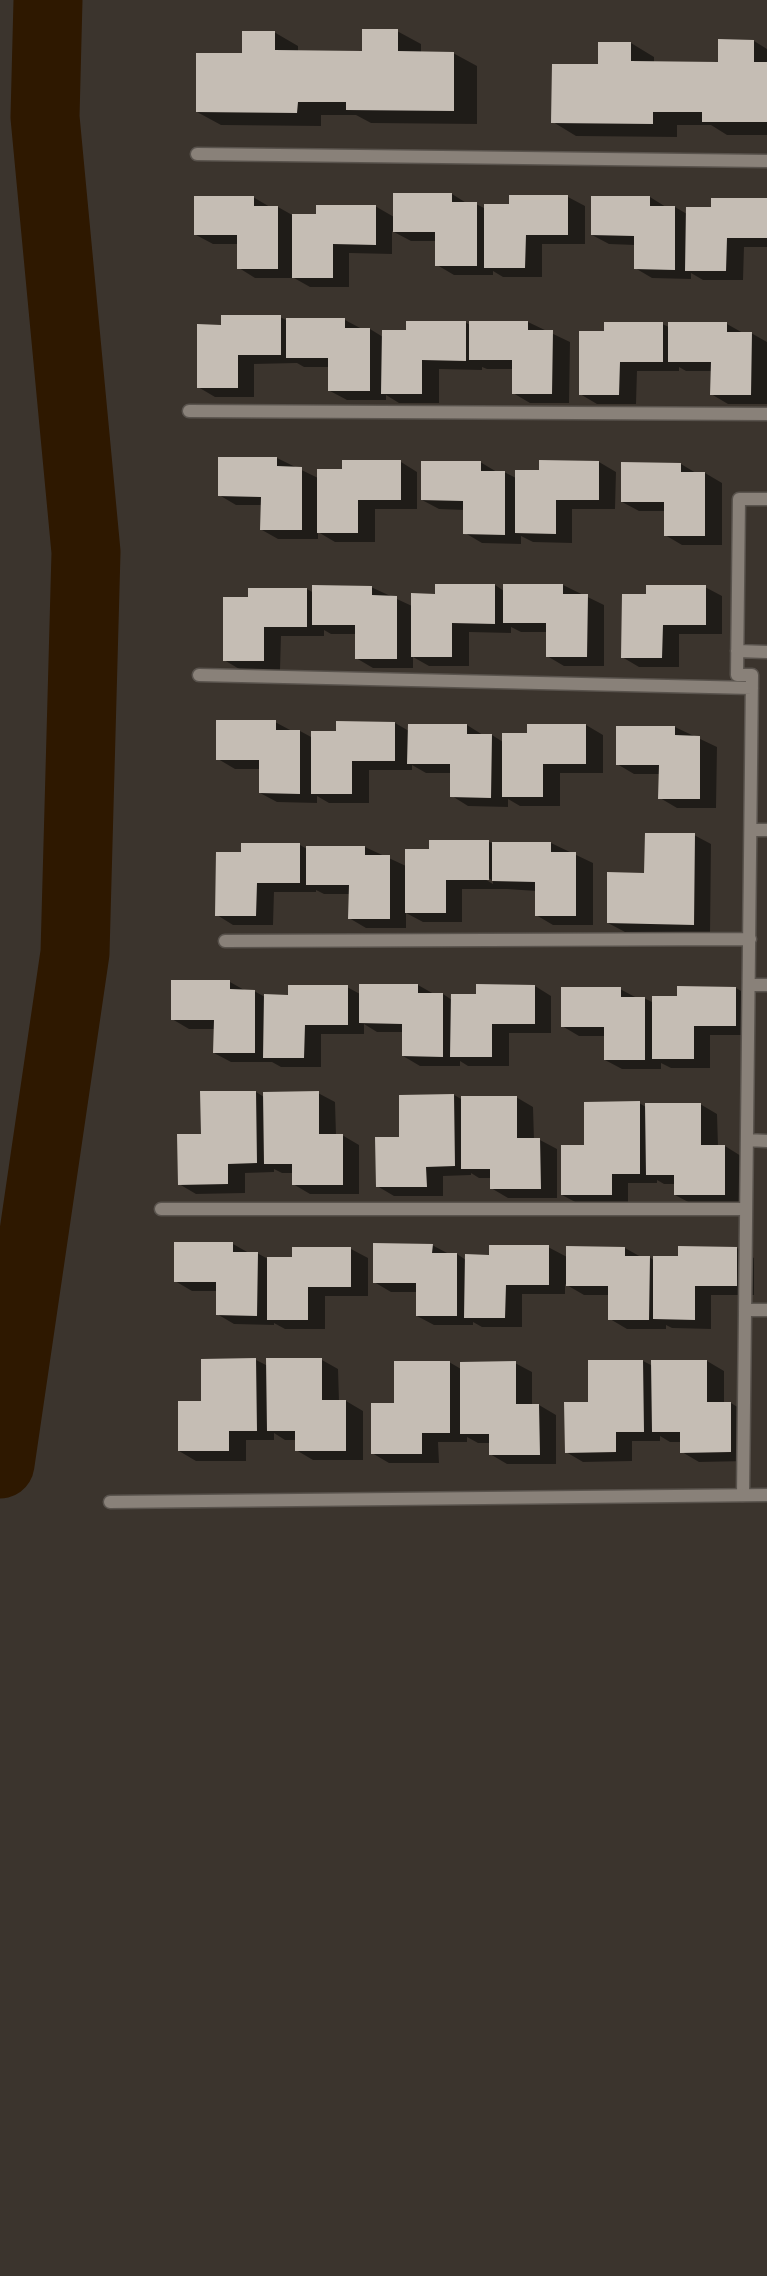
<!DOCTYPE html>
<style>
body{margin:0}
canvas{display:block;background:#3b342d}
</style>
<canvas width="767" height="2276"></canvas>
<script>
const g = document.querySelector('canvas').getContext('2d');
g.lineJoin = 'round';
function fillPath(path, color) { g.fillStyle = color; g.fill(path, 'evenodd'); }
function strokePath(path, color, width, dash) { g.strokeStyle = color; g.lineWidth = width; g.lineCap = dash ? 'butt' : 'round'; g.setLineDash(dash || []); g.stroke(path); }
const shadow = new Path2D(`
 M397,31l24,13v8l32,1 24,13v58l-106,-1 -15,-8h-35v11l-100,-1 -24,-13 46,-57 31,-23 24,14v6h66z
 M754,41l13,8v86h-40l-16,-10h-34v12l-101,-1 -23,-14 46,-57 32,-22 23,14v5l66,1z
 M452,194l16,10h8l10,5 24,-3v-10l58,1 17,9v38h-43v33h-39l-10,-6v4h-39l-17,-10v-24h-26l-19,-10v23l-43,-1v34h-39l-16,-9h-39l-16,-10v-24h-26l-17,-9 57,-38 17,10h8l16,9h24l57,-10 19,11z
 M650,197l16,10h9l12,7 80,-15v48h-23l-1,33h-40l-12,-7v6l-39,-1 -17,-10v-23l-26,-1 -17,-9z
 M280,317l6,3h59l17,9h8l13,8 82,-15 5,3 58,-3 42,20 -1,61h-39l-17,-10v-24h-26l-5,-2v3l-43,-1v34h-40l-13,-8v5h-39l-17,-9v-24h-26l-7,-4 -43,1v33h-39l-17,-10 25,-61z
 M662,324l7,3 58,-3 16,9h8l16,9v62h-39l-17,-10 1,-23h-26l-7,-4v4h-42l-1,33h-39l-17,-10 25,-62z
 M219,458h58l41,20 25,-7 58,-9 16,10v37h-42v33h-40l-17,-10v7h-40l-16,-9v-25h-26l-17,-10z
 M480,462l17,10h7l12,6 25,-7 58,-9 17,10 -1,37h-43v34l-39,-1 -12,-6v8l-39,-1 -17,-10v-23l-26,-1 -17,-9z
 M681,464l15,9h9l17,10v62h-40l-17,-10v-24h-26l-17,-9z
 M495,585l9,6 59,-6 41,20v61h-40l-17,-10v-24h-26l-10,-5v6l-42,-1v34h-40l-16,-9v11h-40l-17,-10v-24h-25l-7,-4v6h-43l-1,34h-39l-17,-10 25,-61 58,-10 7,4 57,-6 41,19 25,-11z
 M705,587l17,9v38h-43v33h-40l-17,-10 26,-61z
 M275,722l17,9h8l13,7 24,-6v-10l58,1 14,8 58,-6 16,10h9l11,7 25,-8v-9h58l17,10v38h-43v33h-40l-12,-7v8l-40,-1 -16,-10v-23h-26l-14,-8v5h-43v33h-40l-12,-7v7l-40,-1 -17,-9v-24h-25l-17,-10z
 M617,727h58l42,20 -1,61h-39l-17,-10v-24h-26l-17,-10z
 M694,835l17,9 -1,90 -85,-2 -17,-9 37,-49z
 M489,842l3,1h59l42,20v62h-40l-17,-10v-24l-29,-2h-45v33h-39l-17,-9v15h-40l-17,-10 1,-24h-26l-8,-4v2h-42l-1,33h-40l-16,-10 25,-61 58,-9 7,4 58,-2 41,19 25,-16zM484,875l9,6v3l-10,-6z
 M230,982l16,9h8l11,6 25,-1 57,-9 13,7v-9h58l16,9h9l9,6 83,-14 16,10v37h-42v33h-41l-8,-5v5h-40l-17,-10v-24h-26l-13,-8v10h-43v33h-40l-9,-5h-41l-17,-9 1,-24h-26l-17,-10z
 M678,987l58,1 17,10v37h-43v33h-39l-10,-5v6h-39l-17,-9v-24h-26l-17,-10 58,-37 17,9h7l10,5 24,-6z
 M256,1092l8,5 54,-4 17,9 1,33h6l17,10v49h-49l-17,-10v-11h-11l-8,-4v3l-29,1v20l-49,1 -17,-10 23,-49v-42z
 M454,1095l9,5 53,-3 17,10 1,33h6l17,9v49h-49l-17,-10v-10h-12l-8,-5v2l-28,1v20h-49l-17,-10 23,-48z
 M639,1103l7,4 54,-3 17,10 1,32h7l16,10v48h-49l-17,-9v-11h-11l-7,-4v3h-29v21h-49l-17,-9 24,-49z
 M233,1244l16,9h8l11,6 25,-1v-9h58l17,9v38h-43v33h-40l-11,-6v2l-40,-1 -17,-10 1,-23h-26l-17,-10z
 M432,1245l17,9h8l9,6 82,-13 19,10 58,-9 16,9h8l6,4 24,-4v-10l58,1 17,10v37h-43v34l-39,-1 -6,-3v4h-39l-17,-10v-24h-26l-19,-11v10h-43v33h-40l-9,-5v3h-39l-17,-9v-24h-26l-17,-10z
 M202,1360h54l12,6 54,-6 16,9 1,32h7l17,10v49h-50l-17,-10v-10h-11l-11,-7v7h-28v21h-50l-17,-10 23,-49z
 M643,1361l10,5 54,-5 17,10v32h7l16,10 1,48 -49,1 -17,-10 -1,-10h-11l-10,-6v5h-28v20l-49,1 -17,-10 23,-49z
 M449,1362l12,7 54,-6 17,9v33h7l17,10v49h-49l-17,-10v-11h-12l-11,-6v5h-29l1,21h-50l-17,-10 24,-48z`);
const river = new Path2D(`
 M0,1464l75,-511 11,-401 -41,-435 3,-117`);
const building = new Path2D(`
 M362,29h36v22l56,1v59l-108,-1v-8h-48l-1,11 -101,-1v-59h46v-22h33v19l87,1z
 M718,39l36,1v22h13v60h-65v-10h-49v12l-102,-1 1,-59h46v-22h33v19l87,1z
 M393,193h59v9h25v64h-42v-34h-42z
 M509,195h59v40h-42l-1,33h-41v-64h25z
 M194,196h60v10h24v63h-41v-34h-43z
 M591,196h59v10h25v64l-41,-1v-33l-43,-1z
 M711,198h56v40h-40l-1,33h-41l1,-64h25z
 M316,205h60v40l-43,-1v34h-41v-64h24z
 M221,315h60v40h-43v33h-41v-64l24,1z
 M286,318h59v10h25v63h-42v-33h-42z
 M406,321h60v40l-44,-1v34h-41l1,-64h24z
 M469,321h59v9h25l-1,64h-40v-34h-43z
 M604,322h59v40h-43l-1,33h-40v-64h25z
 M668,322h59v10h25l-1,63h-41l1,-33h-43z
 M218,457h59v9l25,1v63h-42l1,-33 -43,-1z
 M342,460h59v40h-43v33h-41v-64h25z
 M539,460l60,1v39h-43v34l-41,-1v-63h24z
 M421,461h60v10h24v64l-42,-1v-33l-42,-1z
 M621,462l60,1v9h24v64h-41v-34h-43z
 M435,584h60v40l-43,-1v34h-41v-64l24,1z
 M503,584h60v10h25l-1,63h-41v-34h-43z
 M312,585l60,1v9l25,1v63h-42v-34h-43z
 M646,585h60v40h-43l-1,33h-41l1,-64h24z
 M248,588h59v39h-43v34h-41v-64h25z
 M216,720h60v10h24v64l-41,-1v-33h-43z
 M336,721l59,1v39h-43v33h-41v-63h25z
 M408,724h59v10h25l-1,64 -41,-1v-33h-43z
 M527,724h59v40h-43v33h-41v-64h25z
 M616,726h59v9l25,1v63h-42l1,-34h-43z
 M645,833h50l-1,92 -87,-2v-51l37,1z
 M429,840h60v40h-43v33h-41v-64h24z
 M492,842h59v10h25v64h-41v-34l-43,-1z
 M241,843h59v40h-43l-1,33h-41l1,-64h25z
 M306,846h59v9h25v64h-42l1,-34h-43z
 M171,980h59v9l25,1v63h-42l1,-33h-43z
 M359,984h59v9h25v64l-41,-1v-32l-43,-1z
 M476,984l59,1v39h-43v33h-42l1,-63h25z
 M288,985h60v40h-43l-1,33h-41l1,-64 24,1z
 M677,986l59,1v39h-42v33h-42v-63h25z
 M561,987h60v10h24v63h-41v-33h-43z
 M200,1091h56l1,72 -29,1v20l-50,1 -1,-51h24z
 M319,1091v43h24v51h-51v-21h-28l-1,-72z
 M454,1094l1,72 -29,1 1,20h-51l-1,-50h24v-42z
 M461,1096h56v42h23l1,51h-51v-20h-29z
 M640,1101v73h-28v21h-51v-50h23v-43z
 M645,1103h56v42h24v50h-51v-20h-28z
 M174,1242h59v10h25l-1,64 -41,-1v-33h-42z
 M373,1243l60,1 -1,9h25v63h-41v-33h-43z
 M489,1245h60v40h-43l-1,33h-41l1,-64 24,1z
 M566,1246l59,1v9h25l-1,64h-41v-34h-42z
 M678,1246l59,1v39h-42v34l-42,-1v-63h25z
 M292,1247h59v40h-43v33h-41v-63h25z
 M256,1358l1,73h-28v20h-51v-50h23v-42z
 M266,1358h56v42h24v51h-51v-20h-28z
 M588,1360h55l1,72h-28v20l-51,1 -1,-51h24z
 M651,1360h56v42h24v50l-51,1v-21h-28z
 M394,1361h56v72h-28v21h-51v-51h23z
 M516,1361v43h23l1,51h-51v-21h-29v-72z`);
const lane = new Path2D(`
 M197,154l570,7
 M189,411l578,3
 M737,651l30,1
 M199,675l553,13
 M751,830h16
 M225,941l525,-2
 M749,985h18
 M747,1140l20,1
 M161,1209h585
 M745,1310h22
 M743,1495l9,-820h-15l2,-176h28`);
const street = new Path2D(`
 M110,1502l657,-7`);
fillPath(shadow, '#0007');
strokePath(river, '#2e1800', 69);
fillPath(building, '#c5bdb4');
strokePath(lane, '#59534d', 15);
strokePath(street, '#59534d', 15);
strokePath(lane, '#898179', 12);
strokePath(street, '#898179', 12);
</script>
